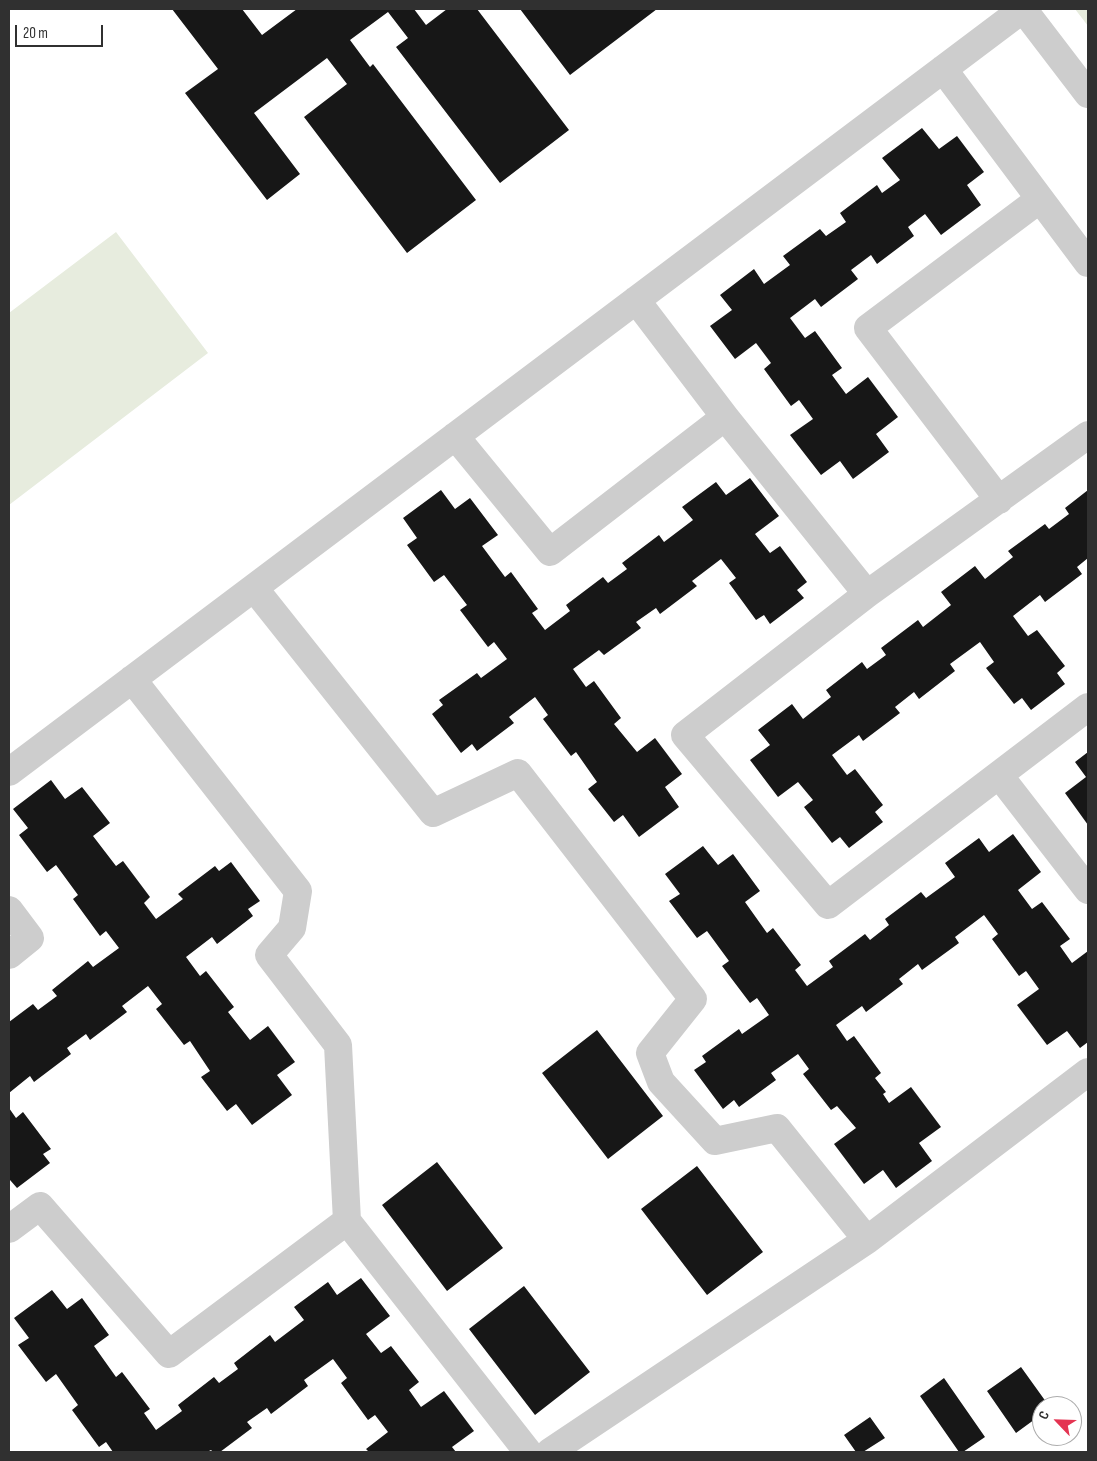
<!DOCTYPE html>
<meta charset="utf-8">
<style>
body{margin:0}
#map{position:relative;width:1097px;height:1461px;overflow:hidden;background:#fff;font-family:"Sofia Sans Condensed",sans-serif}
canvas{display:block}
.frame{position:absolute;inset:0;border:10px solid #303030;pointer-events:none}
.north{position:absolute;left:1032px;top:1396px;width:50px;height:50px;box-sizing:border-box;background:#fff;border:1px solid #acacac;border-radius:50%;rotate:294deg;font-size:14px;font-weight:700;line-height:20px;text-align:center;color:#303030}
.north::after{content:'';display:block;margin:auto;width:18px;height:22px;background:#e43452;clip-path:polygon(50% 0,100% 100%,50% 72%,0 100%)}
.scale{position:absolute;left:15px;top:25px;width:88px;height:22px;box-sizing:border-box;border:2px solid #303030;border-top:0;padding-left:6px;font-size:15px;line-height:18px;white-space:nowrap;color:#303030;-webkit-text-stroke:4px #fff;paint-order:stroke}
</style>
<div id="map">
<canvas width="1097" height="1461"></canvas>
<div class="frame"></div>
<div class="north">С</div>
<div class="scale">20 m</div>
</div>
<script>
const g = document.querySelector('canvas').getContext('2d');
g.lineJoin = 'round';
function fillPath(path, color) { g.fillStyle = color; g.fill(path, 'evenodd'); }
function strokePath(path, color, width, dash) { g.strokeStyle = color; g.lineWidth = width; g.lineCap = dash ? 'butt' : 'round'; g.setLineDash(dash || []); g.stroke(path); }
const green = new Path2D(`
 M1075,9h13v17z
 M116,232l92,121 -199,152v-192z`);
const building = new Path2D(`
 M172,9h70l20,26 35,-26h117l12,16 21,-16h30l92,121 -69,53 -104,-136 12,-9 -20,-26 -38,28 20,27 3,-3 103,136 -69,53 -103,-136 43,-33 -20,-26 -73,55 46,61 -33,26 -82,-107 33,-24z
 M520,9h137l-87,66z
 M922,128l17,21 18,-13 27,36 -17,13 14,20 -40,30 -16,-21 -17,13 6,9 -37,28 -6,-9 -20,15 7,9 -37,28 -6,-8 -25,19 15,20 10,-7 27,37 -10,7 14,19 22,-17 30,40 -22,17 13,18 -36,27 -13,-18 -19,14 -31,-40 23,-16 -14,-19 -8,6 -27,-37 7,-6 -15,-20 -21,16 -25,-33 22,-16 -12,-15 34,-26 10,15 26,-19 -7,-9 37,-27 6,7 20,-14 -6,-9 37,-28 5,8 18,-13 -18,-22z
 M750,478l29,38 -24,18 15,19 10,-7 27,36 -10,8 7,8 -34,26 -6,-9 -8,5 -27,-37 7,-5 -15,-19 -29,22 5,5 -37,28 -4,-6 -20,14 5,6 -37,27 -5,-5 -26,19 13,18 8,-6 27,37 -7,6 23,28 18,-14 27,36 -17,13 14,20 -40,30 -16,-22 -9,7 -26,-33 9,-7 -21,-30 -5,4 -28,-37 5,-4 -13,-18 -26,20 5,6 -37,28 -5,-7 -11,9 -29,-39 11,-9 -4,-5 38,-27 4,5 26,-19 -13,-17 -6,5 -28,-37 7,-5 -23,-30 -10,7 -27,-37 10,-7 -14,-20 38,-28 14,19 15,-11 28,37 -16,11 23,31 6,-5 27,37 -6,4 13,17 25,-19 -4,-6 37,-28 5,6 19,-14 -5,-6 37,-28 5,7 29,-22 -11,-13 34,-25 10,13z
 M1088,490v68l-11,9 5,7 -37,28 -5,-7 -27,21 15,20 9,-6 28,36 -8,7 8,11 -34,26 -9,-12 -8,6 -28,-36 8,-6 -14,-20 -30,22 5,7 -36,28 -5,-7 -19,15 5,6 -37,28 -4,-6 -27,20 15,20 8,-6 28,36 -8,7 8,10 -34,26 -9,-11 -8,6 -28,-36 9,-7 -15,-18 -20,15 -28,-37 20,-15 -12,-15 34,-26 11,15 28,-22 -5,-7 36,-28 5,7 19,-14 -5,-7 37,-28 5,7 28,-22 -10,-13 34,-26 10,13 28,-22 -5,-6 37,-27 4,5 20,-15 -4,-6z
 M1088,752v73l-23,-32 21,-16 -11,-15z
 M51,780l14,19 17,-12 28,36 -17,13 23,30 7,-5 27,36 -6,6 12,16 27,-20 -5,-5 37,-28 4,5 12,-9 29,39 -12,8 5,7 -36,28 -5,-7 -26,20 14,19 6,-5 28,36 -6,5 22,28 18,-14 27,36 -18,13 15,20 -40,30 -16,-21 -9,7 -26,-34 9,-6 -20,-30 -6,4 -28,-36 6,-5 -14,-18 -26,20 5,6 -37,28 -4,-6 -19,14 4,6 -37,28 -4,-6 -21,17v-71l24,-18 5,6 19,-14 -5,-6 36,-29 5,6 26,-19 -13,-17 -6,5 -27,-37 5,-4 -22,-30 -9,7 -28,-37 9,-7 -15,-19z
 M1013,834l28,38 -23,18 14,19 10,-7 28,37 -10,7 12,17 16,-12v91l-8,6 -13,-17 -20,14 -30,-40 22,-16 -13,-18 -7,5 -27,-37 6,-5 -14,-19 -29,22 4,6 -37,27 -4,-6 -19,15 4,5 -37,28 -4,-6 -26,19 11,16 7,-5 27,37 -6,5 11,14 -3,2 6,9 22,-16 30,40 -22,16 13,18 -36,27 -13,-18 -19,14 -30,-40 22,-16 -19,-22 -6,4 -28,-36 6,-5 -11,-15 -27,19 5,7 -37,27 -5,-7 -11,9 -29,-39 12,-8 -4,-6 37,-27 3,5 27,-19 -12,-17 -7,5 -28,-37 7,-5 -22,-30 -10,7 -28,-37 11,-7 -15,-20 38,-28 15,19 15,-11 27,37 -15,11 22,31 6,-5 28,37 -6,5 12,16 26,-19 -4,-6 36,-27 5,6 19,-15 -4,-6 36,-27 5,6 29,-21 -10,-14 34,-25 10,14z
 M597,1030l66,86 -55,43 -66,-86z
 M9,1108l7,10 7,-6 28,37 -8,5 7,9 -33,25 -7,-8 -1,1z
 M437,1162l66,86 -56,43 -65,-86z
 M697,1166l66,86 -56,43 -66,-86z
 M361,1278l29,38 -24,18 15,19 10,-7 28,36 -10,8 12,17 23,-16 30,40 -22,16 4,5h-87l-3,-3 22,-17 -13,-17 -7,5 -27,-37 6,-5 -14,-19 -29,21 4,6 -37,28 -4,-6 -20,14 5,6 -32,24h-7l-2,-2 -4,2h-94l-7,-10 -7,5 -27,-37 6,-5 -22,-31 -10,8 -28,-37 11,-7 -15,-20 38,-28 15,19 15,-11 27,37 -15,11 22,31 6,-5 28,37 -6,4 12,17 26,-19 -4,-6 36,-28 5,6 19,-14 -4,-6 36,-28 5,7 29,-22 -10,-13 34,-25 9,13z
 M524,1286l66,86 -55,43 -66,-86z
 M1021,1367l28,39h-7v8l-26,19 -29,-42z
 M944,1378l41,59 -22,15h-4l-39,-56z
 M870,1417l15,21 -22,14h-7l-12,-17z`);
const minor = new Path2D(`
 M1023,9l65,85
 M943,69l145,194
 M636,300l89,117
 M455,436l95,116 175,-135 142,177 221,-159
 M999,500l-131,-172 172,-129
 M254,588l179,225 85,-40 175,226 -43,54 11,29 54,59 62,-13 90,112
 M867,594l-182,141 143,170 260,-198
 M132,679l166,212 -6,37 -23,27 69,90 9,176
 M9,772l1014,-763
 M999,775l89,115
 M9,910l21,28 -21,17
 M9,1229l31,-23 129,148 178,-133 181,231
 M550,1452l317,-212 221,-168`);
fillPath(green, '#e7ecde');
fillPath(building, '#171717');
strokePath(minor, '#cdcdcd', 28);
</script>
